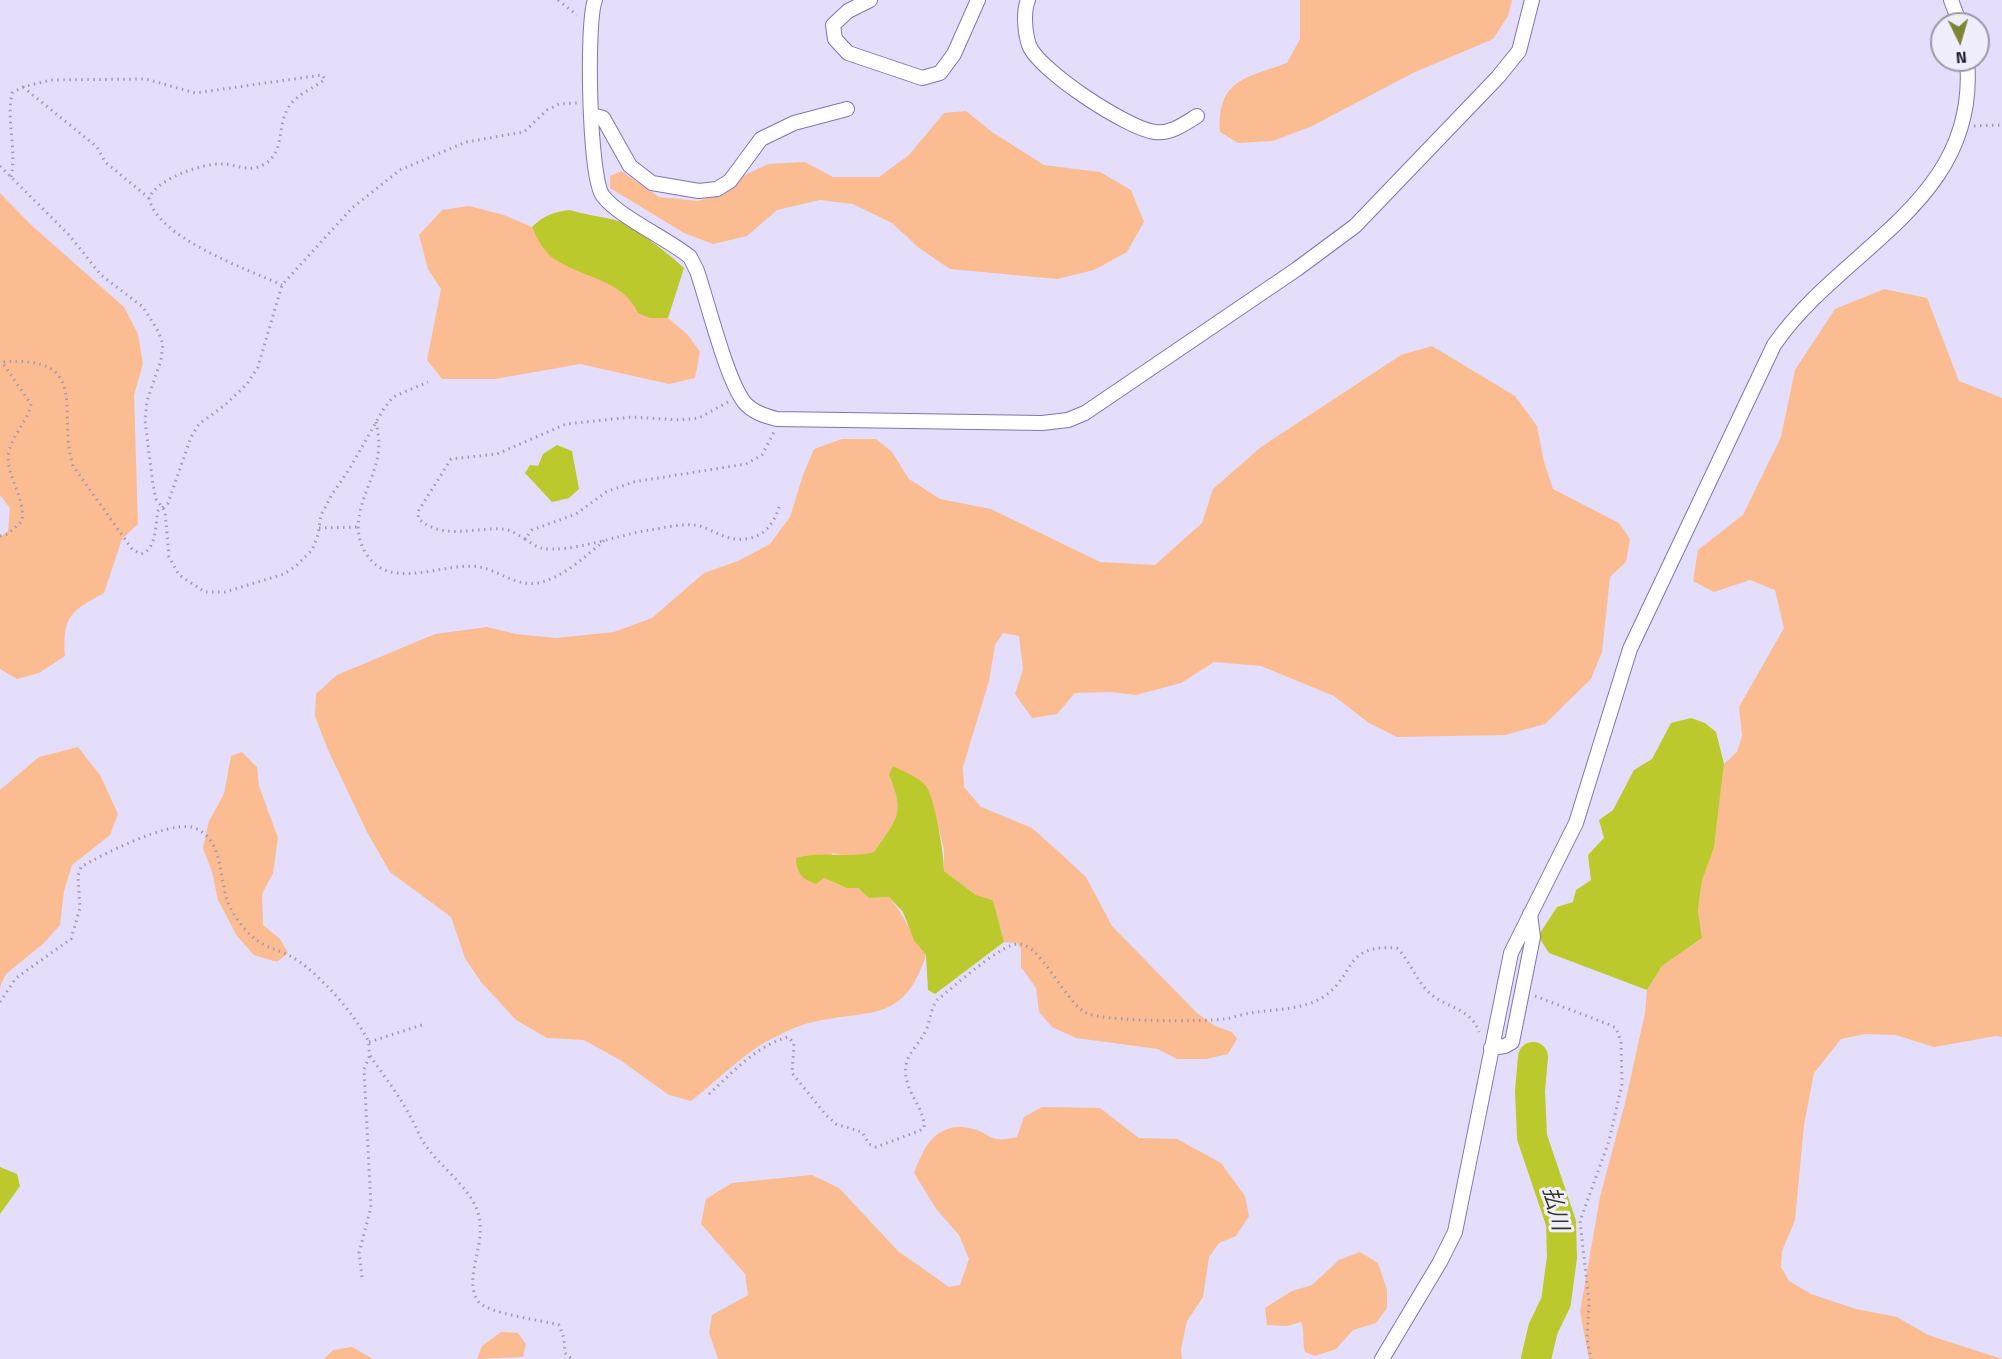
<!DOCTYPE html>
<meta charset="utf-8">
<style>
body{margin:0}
#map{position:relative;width:2002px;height:1359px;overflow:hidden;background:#e4defb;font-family:"Titillium Web",sans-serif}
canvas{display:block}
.north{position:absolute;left:1930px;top:12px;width:60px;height:60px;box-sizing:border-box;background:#f0eefc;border:2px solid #9c98aa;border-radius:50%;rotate:175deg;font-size:16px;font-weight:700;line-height:24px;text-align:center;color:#1e1730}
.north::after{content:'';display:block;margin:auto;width:21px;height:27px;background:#7d8531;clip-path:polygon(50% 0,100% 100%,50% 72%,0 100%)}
</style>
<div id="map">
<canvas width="2002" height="1359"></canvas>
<div class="north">N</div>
</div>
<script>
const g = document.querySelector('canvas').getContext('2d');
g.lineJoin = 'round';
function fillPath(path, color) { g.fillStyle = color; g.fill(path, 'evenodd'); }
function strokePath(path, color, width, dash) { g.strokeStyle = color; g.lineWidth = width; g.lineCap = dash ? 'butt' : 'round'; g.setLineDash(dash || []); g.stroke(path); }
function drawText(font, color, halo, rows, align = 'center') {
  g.font = font + ' "Titillium Web","Noto Sans JP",sans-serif'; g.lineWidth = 6; g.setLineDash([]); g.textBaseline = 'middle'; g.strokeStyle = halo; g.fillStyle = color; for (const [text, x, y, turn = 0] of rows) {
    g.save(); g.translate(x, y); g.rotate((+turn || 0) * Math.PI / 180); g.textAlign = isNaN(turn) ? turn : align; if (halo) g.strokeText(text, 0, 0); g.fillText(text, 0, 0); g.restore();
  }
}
const green = new Path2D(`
 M1300,0h212l-4,16 -15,23 -80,34 -101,53 -39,15 -35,2 -18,-11c-3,-52 25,-54 67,-69l13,-24z
 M966,111l26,21 52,33 56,7 31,18 13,32 -17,30 -33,18 -37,9 -107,-10 -31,-21 -27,-25 -39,-19 -33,-4 -43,10 -30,26 -34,8 -29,-11 -74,-45v-12l11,-5 38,26 39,4 28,-8 13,-15 29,-14 37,-2 28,15h46l30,-22 35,-42z
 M0,193l30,31 94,83 14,27 5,30 -9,31 4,129 -16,15 -18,54c-33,18 -42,23 -39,63l-26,17 -22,6 -17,-10v-132l8,-6 2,-23 -10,-13z
 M469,206l35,9 28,12c19,41 47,40 82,60 14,8 25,20 36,31h18l20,17 12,17 -5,26 -26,6 -89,-20 -85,15h-53l-15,-19 14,-71 -13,-20 -9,-34 23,-25z
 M1884,289l43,9 32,83 43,17v639l-6,-1 -62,11 -38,-12 -31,-1 -24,5 -27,34 -10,52 -9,95 -13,31 -1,16 8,14 22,13 45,15 41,8 31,18 74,24h-413l-9,-47 20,-115 25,-94 20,-90 2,-23 15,-24 40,-28 -4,-28 4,-30 12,-32 10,-84 13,-12 5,-16 -3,-29 45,-79 -9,-38 -25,-10 -36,12 -21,-11 5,-31 45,-35 38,-78 14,-67 40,-61z
 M1432,346l83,50 22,30 7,36 9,27 66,34 11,16 -4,23 -16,15 -8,75 -11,27 -46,45 -40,11 -108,2 -28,-14 -35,-27 -73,-30 -47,-4 -33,21 -45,12 -26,-3 -35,1 -18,21 -25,4 -17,-24 8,-25 -4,-33 -16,-3 -8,12 -6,36 -26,86 1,20 17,20 51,21 27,24 27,25 26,49 85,87 18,13 17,6 5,7 -9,15 -22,5h-29l-19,-10 -82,-11 -24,-11 -13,-15 -3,-24 -15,-21v-18l-4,-6 -13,-1 -11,-42 -17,-5 -32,-24v-21l-12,-50 -43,-25c17,40 7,44 -15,77l-19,5 -23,-4 -8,25 23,10h11l11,10 20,-1c16,18 22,39 37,58 -23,71 -58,53 -117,68 -12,3 -26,10 -38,16 -22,10 -59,46 -80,62l-22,-6 -49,-35 -36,-20 -37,-2 -31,-18 -35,-38 -16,-24 -14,-41 -61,-45 -23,-40 -39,-82 -13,-34 1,-22 21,-19 98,-41 52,-7 29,7 40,4 58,-6 38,-14 52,-45 34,-12 32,-17 20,-27 13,-42 11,-26 28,-10h34l16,13 17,27 31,20 51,10 109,53 55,3 47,-42 11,-34 48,-42 140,-92z
 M78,747l22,28 18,39 -8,21 -38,30 -8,26 -4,34 -16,18 -38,31 -6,13v-197l39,-33z
 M242,752l15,15 2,19 19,52 -5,35 -11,21 1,31 17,14 8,14 -11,9 -23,-7 -17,-19 -19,-36 -6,-28 -9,-24 6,-27 15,-27 7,-38z
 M1042,1107l58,1 39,30 38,1 44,24 24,33 4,20 -13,20 -17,7 -10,14 -6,40 -16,24 -6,28 1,10h-464l-9,-26 3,-18 36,-20 -3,-21 -44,-50 5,-25 26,-16 80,-8 27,13 59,63 51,36 11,-2 9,-26 -10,-24 -22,-25 -23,-37c10,-26 22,-51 55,-45 24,5 17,16 48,9l7,-20z
 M1360,1252l18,11 9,27v18l-11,15 -23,7 -17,19 -21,7 -10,-4c-3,-11 0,-20 -4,-30l-14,4 -20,-1 -2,-17 27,-17 20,-6 27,-25z
 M501,1332l17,1 8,11 -3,13 -46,2 5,-13z
 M352,1347l21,12h-49l9,-9z`);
const water = new Path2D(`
 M570,210c15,5 30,6 45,10 16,3 56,36 69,48l-16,50h-18l-12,-5c-15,-34 -57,-35 -85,-55 -10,-7 -16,-20 -21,-31 12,-12 22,-15 38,-17z
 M557,445l15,6 7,38 -10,9 -17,4 -27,-29 5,-8 8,1 5,-12z
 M1691,718l14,5 11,9 8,32 -10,84 -12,32 -4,30 4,28 -40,28 -15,24 -98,-37 -11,-17 19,-29 16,-5 3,-12 15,-10 -3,-25 16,-17 -5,-18 14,-10 21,-40 18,-11 19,-36z
 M893,766c9,5 25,11 32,19 10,11 19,70 19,86l32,24 17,5 11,42 -69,52 -7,-4 -2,-35 -12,-15 -11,-28 -14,-15 -20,1 -11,-10h-11l-23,-10 -8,6c-14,-5 -19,-10 -20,-26 27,-8 52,1 78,-6 22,-33 32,-37 15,-77z
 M0,1167l17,7 3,12 -20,28z`);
const river = new Path2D(`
 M1533,1057l-3,34 2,46 29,86 1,34 -6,45 -13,27 -7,30`);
const path = new Path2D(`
 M558,0l19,15
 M23,87l74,60 8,15 44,36
 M1974,126l28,-1
 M0,166l69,69 32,40 42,32 15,24 5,13 -2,16 -14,41 -2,19 8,65 3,14 9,12 4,46 10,18 26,17h20l59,-18 12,-8 16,-16 6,-15 3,-20 10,-19 19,-28 33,-58 10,-13 35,-15
 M11,177c6,-28 -5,-55 1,-84l11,-6 28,-7 95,-1 49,14 127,-18 3,4c-13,11 -32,16 -39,33 -9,19 -1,46 -28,55 -12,4 -24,-3 -36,-3 -20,-1 -65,15 -73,34 8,40 98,71 133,87
 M728,402l-29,16 -20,2 -47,-3 -66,7 -69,30 -46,5 -32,51 -1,8c24,23 56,9 86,11 7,1 14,6 21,10l7,-9 44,-16 30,-22 27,-10 113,-18 16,-9 12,-23
 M376,422c2,10 4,21 2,32 -5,34 -34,66 -11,101 26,39 81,3 117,13 17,5 34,18 53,15 25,-4 50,-28 69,-44
 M319,528l39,-1
 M0,536l8,-2 14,-13c4,-25 -18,-46 -13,-70 4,-17 19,-30 22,-47l-29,-42c91,-7 54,50 71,104l59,83 9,5c16,-5 14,-29 17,-43l10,-8 23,-66 8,-13 26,-19 22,-21 11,-17 24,-82 70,-77 48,-38 66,-28 58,-10 23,-22 12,-6 18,-1
 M525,539c5,3 11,8 16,9 28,6 80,-14 109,-18 15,-2 35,-8 50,-4 15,5 27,15 44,13 19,-1 30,-15 35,-32
 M1535,996l75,29 6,3 5,14 1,42 -13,57 -29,80 9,81 -2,37 4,20
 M0,1002l16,-24 55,-39 9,-31 -2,-32 3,-9c22,-13 86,-45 110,-40 32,8 28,49 36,73 3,9 10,20 16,27 21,25 34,19 57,35 10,7 21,18 30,27 14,15 28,33 38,51 2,6 0,12 3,17 13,19 27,37 38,57 6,10 10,22 17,32 14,20 38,37 49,59 17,34 -14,71 3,96 9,13 64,19 81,24l5,13 1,15 7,6
 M369,1042l53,-17
 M709,1094c24,-22 47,-48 79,-57l6,6 -2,30 34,42 10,9 26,8 7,12 7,3 43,-16 5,-3c1,-16 -11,-28 -16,-43 -9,-29 9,-35 18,-55 5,-11 4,-20 11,-30 16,-12 64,-57 82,-56 21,0 45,55 65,68 16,10 118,10 140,7 9,-1 18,-5 27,-6 24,-4 55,-3 75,-18 30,-22 18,-51 71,-47 14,14 21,37 36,48 18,13 38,13 46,36
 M362,1277l-3,-24 12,-46 -7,-138 6,-14`);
const street = new Path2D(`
 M595,0c-9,22 -6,179 8,196 16,21 64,42 87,61l7,14c11,32 29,107 47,131 8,10 21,14 33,17l265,4 26,-3 17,-7 212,-144 58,-43 143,-149 21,-26 13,-51
 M870,0l-22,11 -15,14 2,14 13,14 74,25 18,-5 14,-19 24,-54
 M1028,0c-5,12 -3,33 1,45 9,25 99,84 126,87 16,2 29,-8 42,-16
 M1951,0l9,24
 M592,115l11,3 27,48 22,17 47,8 18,-2 13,-8 31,-42 33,-16 53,-14
 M1491,1048l14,-2 7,-4 21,-105 -3,-23
 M1382,1359l58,-97 15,-30 56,-279 65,-130 54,-174 144,-304c68,-99 206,-143 193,-285`);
const waterNames = [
 ["払川",1554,1209,76]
];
fillPath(green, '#fbbc92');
fillPath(water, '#bbc92c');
strokePath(river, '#bbc92c', 30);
strokePath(street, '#8373b4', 16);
strokePath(path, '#a09ab5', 3, [1.5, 4.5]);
strokePath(street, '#fff', 14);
drawText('italic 22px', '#34371f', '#f0eefc', waterNames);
</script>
